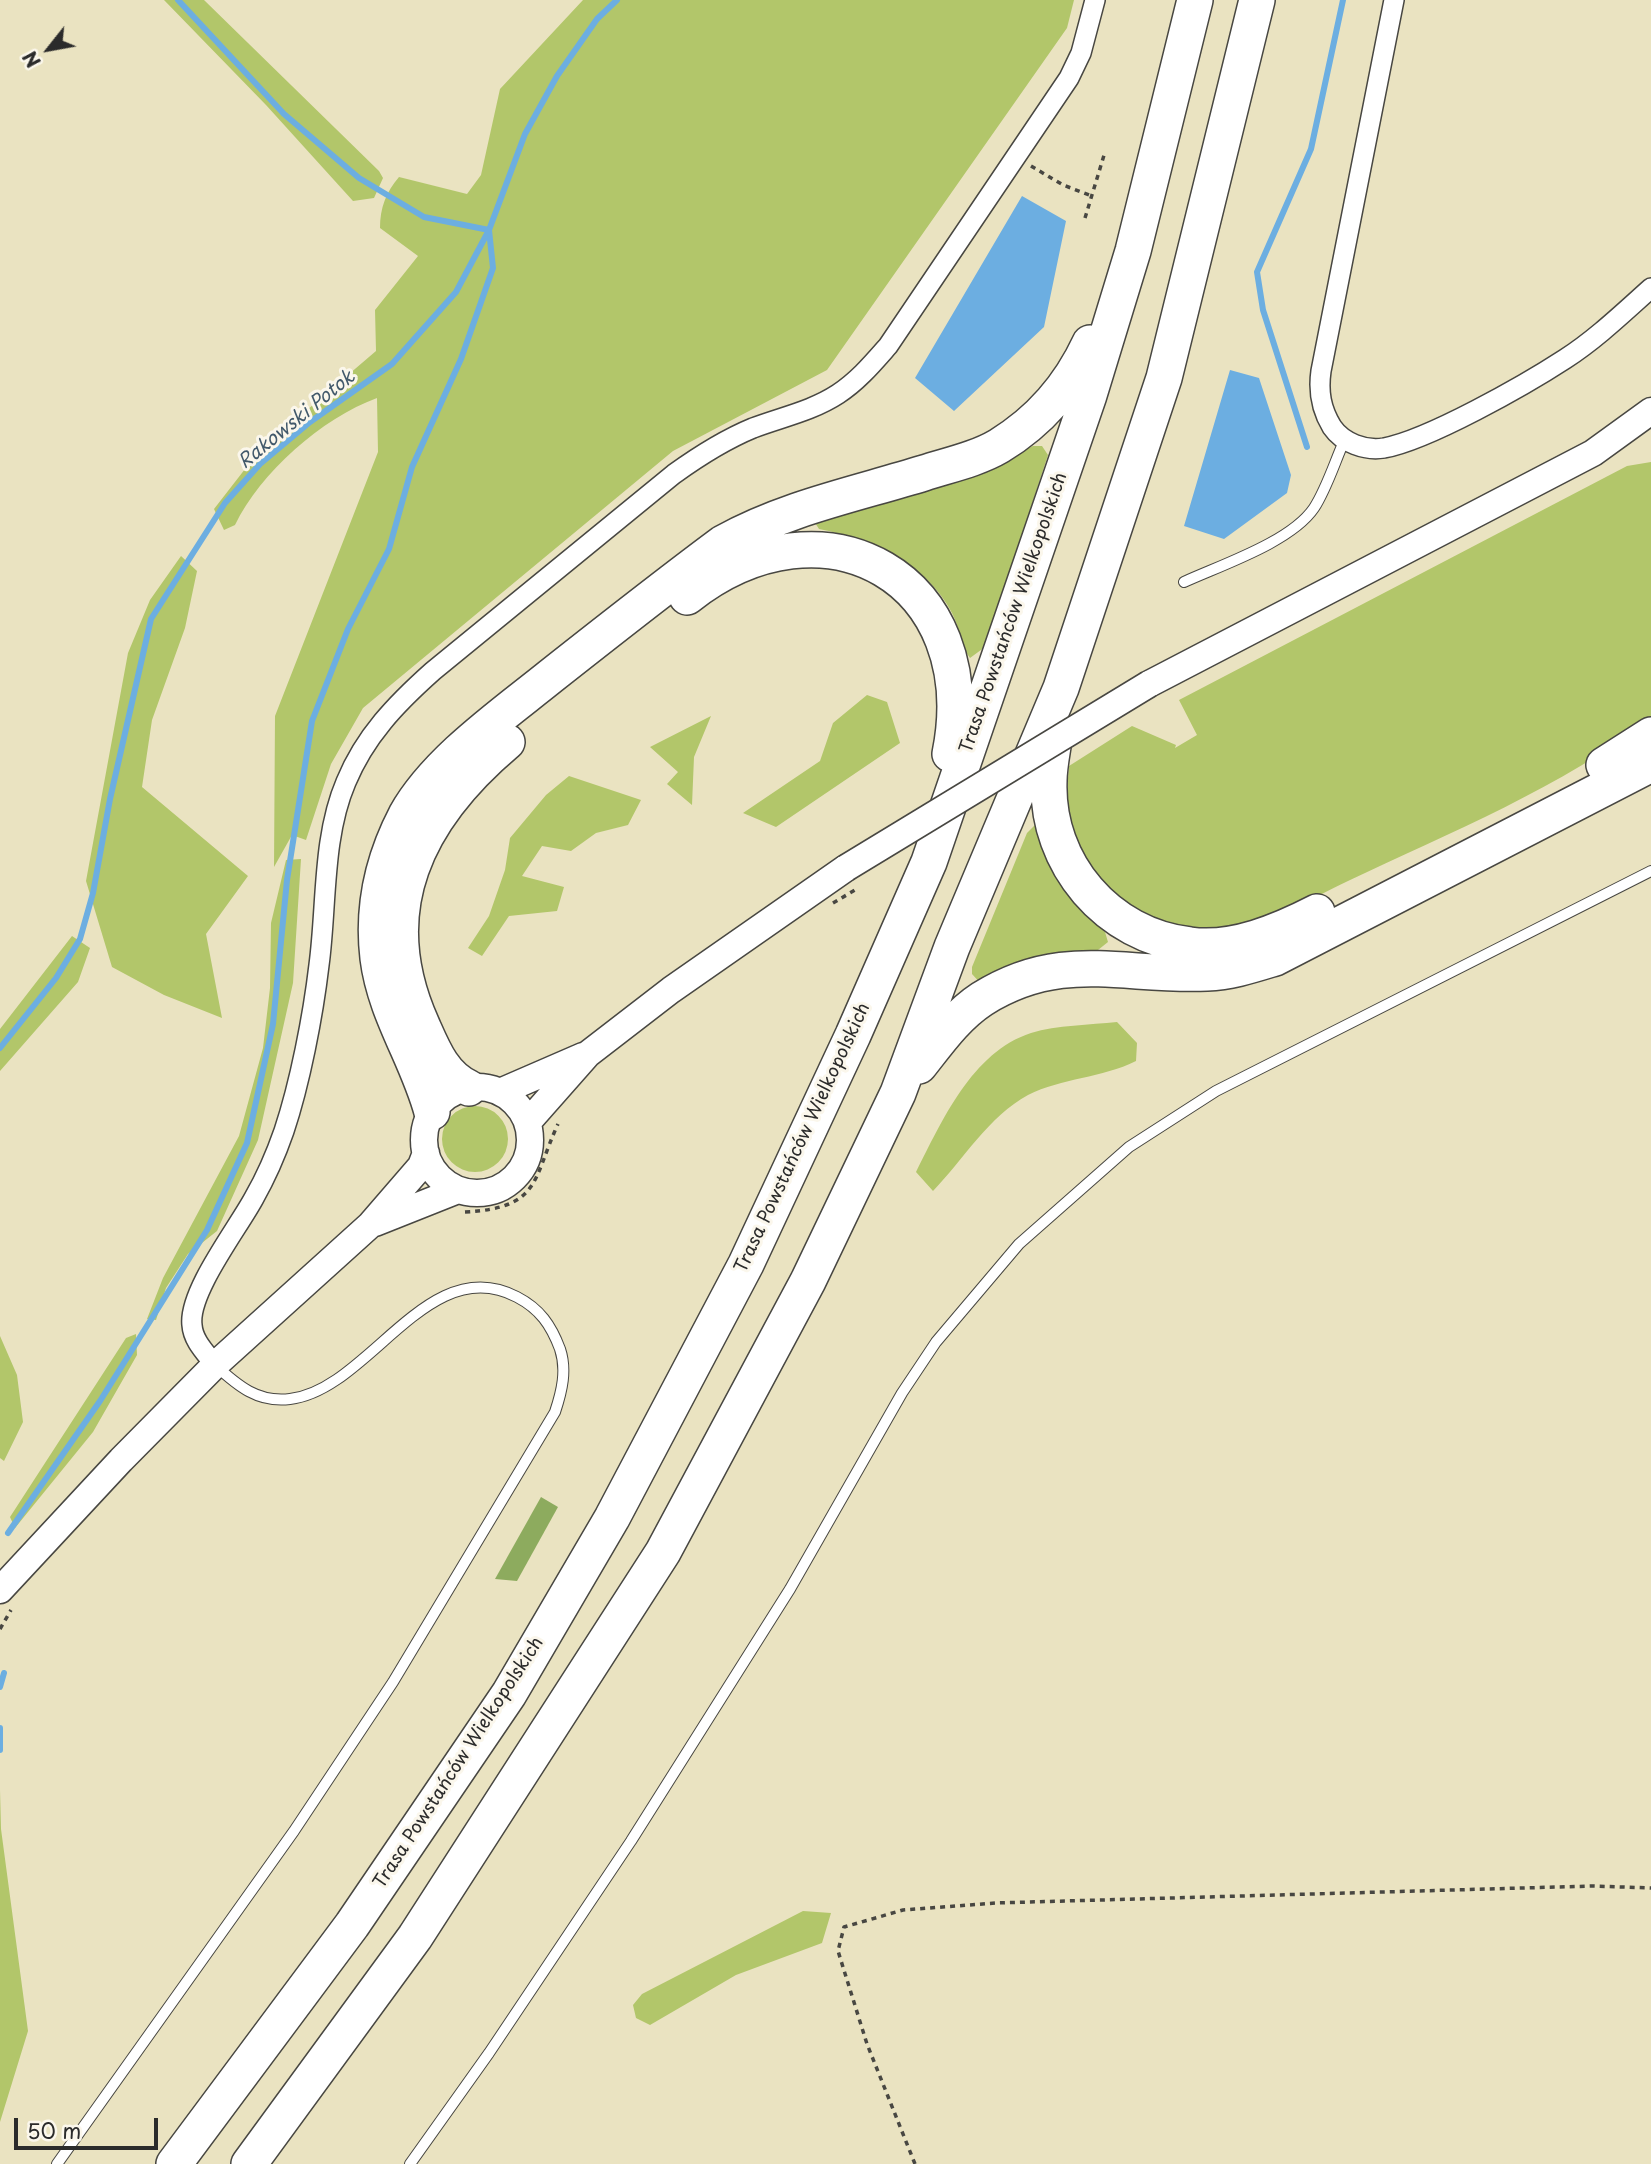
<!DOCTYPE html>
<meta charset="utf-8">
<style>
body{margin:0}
#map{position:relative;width:1651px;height:2164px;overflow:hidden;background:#eae3c1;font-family:"Playpen Sans",sans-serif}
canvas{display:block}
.north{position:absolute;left:14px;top:14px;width:70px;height:70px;-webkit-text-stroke:5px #fbf7ec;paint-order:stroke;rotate:239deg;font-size:19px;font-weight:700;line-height:28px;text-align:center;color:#2b2b2b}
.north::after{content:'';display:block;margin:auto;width:24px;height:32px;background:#2b2b2b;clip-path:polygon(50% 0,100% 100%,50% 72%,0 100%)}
.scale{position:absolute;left:14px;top:2118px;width:144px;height:32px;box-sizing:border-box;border:4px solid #2b2b2b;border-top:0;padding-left:9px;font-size:21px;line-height:24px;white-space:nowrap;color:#2b2b2b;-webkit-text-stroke:5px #fbf7ec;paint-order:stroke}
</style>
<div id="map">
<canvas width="1651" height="2164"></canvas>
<div class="north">N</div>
<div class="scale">50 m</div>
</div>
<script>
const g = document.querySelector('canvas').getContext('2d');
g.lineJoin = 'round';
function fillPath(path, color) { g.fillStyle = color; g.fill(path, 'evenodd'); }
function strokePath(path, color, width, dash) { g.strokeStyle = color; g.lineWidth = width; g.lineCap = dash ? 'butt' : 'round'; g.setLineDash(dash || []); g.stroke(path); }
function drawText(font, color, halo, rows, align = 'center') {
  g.font = font + ' "Playpen Sans",sans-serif'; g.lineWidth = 6; g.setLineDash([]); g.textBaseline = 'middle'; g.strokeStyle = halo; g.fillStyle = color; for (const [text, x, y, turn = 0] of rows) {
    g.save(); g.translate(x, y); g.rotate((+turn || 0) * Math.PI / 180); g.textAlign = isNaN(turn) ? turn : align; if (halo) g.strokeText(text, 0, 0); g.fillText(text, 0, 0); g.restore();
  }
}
const green = new Path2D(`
 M164,0h40l175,171 4,7 -9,20 -21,3 -87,-96z
 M583,0h491l-7,28 -240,342 -154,81 -310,257 -32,56 -25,76 -14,-5 -18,32 1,-151 103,-264 -1,-54c-55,20 -117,75 -142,127l-11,5 -10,-21 45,-58 117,-100 -1,-41 43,-54 -38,-28c0,-20 6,-36 19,-51l68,17 14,-19 19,-86z
 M1033,446h9l6,9 -63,192 -15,11c-10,-13 -10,-30 -18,-45 -25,-49 -81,-74 -133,-84l-7,-11 148,-37z
 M1651,462v256c-86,68 -204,116 -303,163 -38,18 -91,50 -133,52 -62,2 -125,-39 -143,-99 -7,-22 -5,-45 -3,-68l63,-40 44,19 -1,3 22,-13 -18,-35 448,-234z
 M181,556l16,15 -12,57 -33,92 -10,67 106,89 -42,58 16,84 -58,-23 -52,-28 -26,-86 42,-228 22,-53z
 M867,695l20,7 13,41 -124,84 -33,-14 77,-52 13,-38z
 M711,716l-17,41 -2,48 -25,-21 11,-12 -28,-25z
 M569,776l72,24 -13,25 -32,8 -25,18 -29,-5 -20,30 42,11 -7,24 -48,5 -27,40 -14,-8 21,-32 16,-46 5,-32 36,-43z
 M1035,825l38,75 32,32 3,10 -10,8 -74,13 -42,22 -10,-11v-7l55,-134z
 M301,859l-8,124 -35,157 -41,91 -29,23 -22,34 -10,32 -9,-1 16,-41 76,-142 24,-88 7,-60 1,-65 15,-63z
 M72,936l18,12 -12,34 -78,89v-42z
 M1117,1022l20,21 -1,18c-34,17 -74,17 -108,34 -39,21 -65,65 -95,96l-17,-19c26,-51 56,-120 115,-139 26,-8 59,-8 86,-11z
 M442 1139a33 33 0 1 1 66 0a33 33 0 1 1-66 0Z
 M136,1334l1,21 -44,77 -78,96 -5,-11 116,-179z
 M0,1336l17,39 6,47 -19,39 -4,-3z
 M0,1790l1,39 27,202 -28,91z
 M803,1911l28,2 -9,30 -86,32 -86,50 -14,-7 -3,-13 9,-11z`);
const forest = new Path2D(`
 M541,1497l17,10 -41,74 -22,-2z`);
const water = new Path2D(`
 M1022,196l44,25 -22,106 -90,84 -39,-33z
 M1230,370l29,8 32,97 -4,18 -63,46 -40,-13z`);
const stream = new Path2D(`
 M1307,447l-44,-137 -6,-38 54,-123 32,-149
 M0,1048l56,-70 24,-39 13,-46 17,-94 41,-180 74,-116 35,-39 50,-42 82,-58 64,-72 33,-62 36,-96 32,-58 40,-57 20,-19
 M8,1533l92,-132 107,-171 40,-87 26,-119 14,-144 25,-159 36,-92 41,-80 23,-82 49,-108 32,-91 -4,-38 -65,-13 -65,-39 -75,-64 -106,-114
 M0,1687l4,-14
 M0,1728v22`);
const path = new Path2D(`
 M1031,166l32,19 29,11
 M1085,218l20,-66
 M465,1212c76,-4 67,-32 93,-88
 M0,1629l11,-19
 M915,2164l-48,-120 -29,-93 6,-24 59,-17 92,-7 598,-17 58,2`);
const service = new Path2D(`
 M1184,582c37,-17 107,-40 130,-74 13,-20 21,-47 31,-69
 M57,2164l237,-333 99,-149 162,-270c7,-21 12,-42 5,-63 -9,-24 -20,-40 -43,-52 -89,-47 -148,93 -227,102 -32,4 -52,-13 -75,-34
 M410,2164l79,-111 142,-212 159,-252 112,-196 34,-51 83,-98 110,-97 87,-56 435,-220`);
const minor = new Path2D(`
 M1394,0l-73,371c-3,21 0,38 11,56 11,16 33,24 52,21 44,-8 141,-63 181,-89 31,-20 58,-46 86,-71
 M215,1365c-9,-12 -22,-24 -23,-40 -4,-33 46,-97 62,-127 12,-21 22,-44 30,-67 16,-48 29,-115 35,-166 8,-59 3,-127 27,-183 19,-46 50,-78 87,-111l241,-197c25,-18 50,-34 79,-46 29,-11 59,-17 85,-34 20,-13 35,-31 50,-48l181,-268 12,-25 14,-53`);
const secondary = new Path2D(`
 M1149,684l444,-231 58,-42
 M424 1140a53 53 0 1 1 106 0a53 53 0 1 1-106 0Z
 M500,1092l83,-36
 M528,1122l60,-68 83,-64 175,-122
 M375,1223l83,-33
 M0,1590l121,-130 94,-95 155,-140 51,-59 5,-13`);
const motorway = new Path2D(`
 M687,597c138,-109 298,-18 263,157
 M1055,733c-2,16 -6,32 -6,48 -3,83 59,155 141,164 43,6 90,-14 127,-33
 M1604,765l47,-30
 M919,1066c19,-24 37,-50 63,-67 80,-50 141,-22 225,-26 24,-1 45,-8 68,-15l376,-194
 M469,1088c-26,-12 -36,-38 -47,-63 -52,-115 -5,-207 85,-283
 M432,1112c-14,-53 -47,-98 -54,-154 -6,-50 5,-99 28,-143 30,-54 98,-101 145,-139 57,-45 114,-90 172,-133 63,-35 133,-49 201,-70 25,-8 53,-14 75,-27 41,-25 71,-60 91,-103
 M174,2164l178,-239 157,-231 103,-176 134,-254 107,-229 76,-173 160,-467 44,-144 62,-251
 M249,2164l166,-227 248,-385 145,-271 90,-188 54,-146 109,-259 103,-310 93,-378`);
const pathBridge = new Path2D(`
 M833,903l22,-13`);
const secondaryBridge = new Path2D(`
 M846,868l303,-184`);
const streetNames = [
 ["Trasa Powstańców Wielkopolskich",1014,613,-71],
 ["Trasa Powstańców Wielkopolskich",803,1138,-65],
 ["Trasa Powstańców Wielkopolskich",459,1763,-57]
];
const waterNames = [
 ["Rakowski Potok",297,420,-39]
];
fillPath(green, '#b2c66a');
fillPath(forest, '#8dab5e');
fillPath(water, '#6caee1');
strokePath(stream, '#6caee1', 6);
strokePath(service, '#484742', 12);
strokePath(minor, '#484742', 22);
strokePath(secondary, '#484742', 29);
strokePath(motorway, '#484742', 38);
strokePath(path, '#484742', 3.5, [5, 5]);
strokePath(service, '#fff', 10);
strokePath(minor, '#fff', 19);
strokePath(secondary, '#fff', 26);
strokePath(motorway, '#fff', 35);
strokePath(secondaryBridge, '#484742', 29, []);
strokePath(pathBridge, '#484742', 3.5, [5, 5]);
strokePath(secondaryBridge, '#fff', 26);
drawText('18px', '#2b2b2b', '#fbf7ec', streetNames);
drawText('italic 19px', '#42596b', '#fbf7ec', waterNames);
</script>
